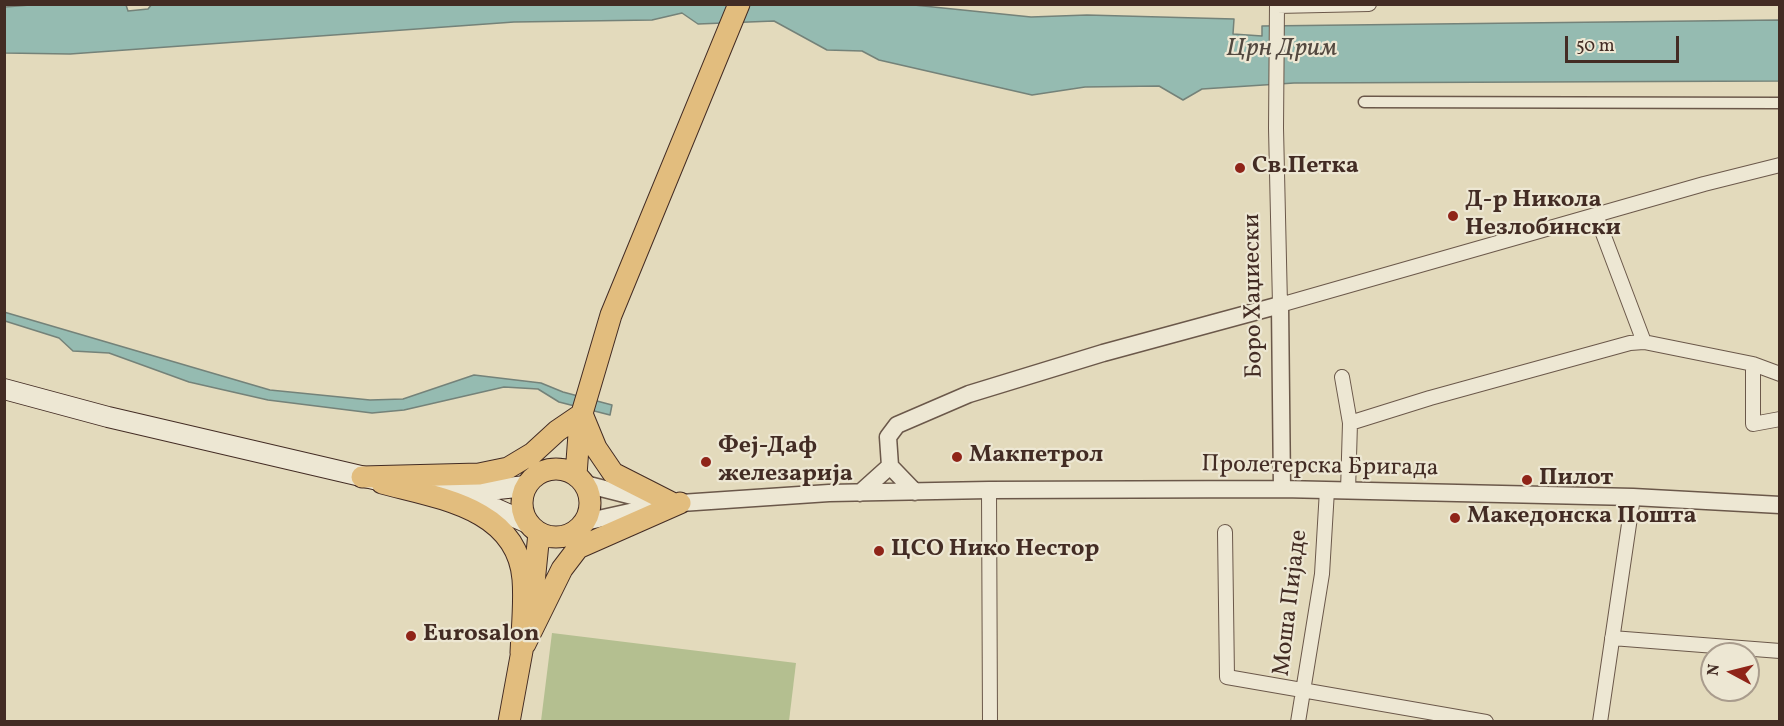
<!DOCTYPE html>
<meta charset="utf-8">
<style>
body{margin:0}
#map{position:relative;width:1784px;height:726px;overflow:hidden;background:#e3dabc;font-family:Vollkorn,serif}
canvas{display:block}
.frame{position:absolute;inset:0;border:6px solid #432c24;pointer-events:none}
.north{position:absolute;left:1700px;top:642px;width:60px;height:60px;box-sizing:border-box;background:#ede7d3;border:2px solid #a99c8d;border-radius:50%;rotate:277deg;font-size:16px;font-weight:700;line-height:24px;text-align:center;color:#432c24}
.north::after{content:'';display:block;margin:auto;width:21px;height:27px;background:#8f2418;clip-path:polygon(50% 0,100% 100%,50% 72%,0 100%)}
.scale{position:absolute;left:1565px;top:36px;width:114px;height:27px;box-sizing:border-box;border:3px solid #432c24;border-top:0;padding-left:8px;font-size:18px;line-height:21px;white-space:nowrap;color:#432c24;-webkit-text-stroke:4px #ede7d3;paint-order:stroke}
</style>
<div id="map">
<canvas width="1784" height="726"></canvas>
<div class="frame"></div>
<div class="north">N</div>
<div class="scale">50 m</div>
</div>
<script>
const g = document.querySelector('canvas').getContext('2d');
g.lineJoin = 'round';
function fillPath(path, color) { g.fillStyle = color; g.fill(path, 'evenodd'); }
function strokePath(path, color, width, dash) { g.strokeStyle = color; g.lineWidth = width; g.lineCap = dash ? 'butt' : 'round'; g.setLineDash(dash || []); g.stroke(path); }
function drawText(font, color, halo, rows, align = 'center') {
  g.font = font + ' Vollkorn,serif'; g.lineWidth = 4.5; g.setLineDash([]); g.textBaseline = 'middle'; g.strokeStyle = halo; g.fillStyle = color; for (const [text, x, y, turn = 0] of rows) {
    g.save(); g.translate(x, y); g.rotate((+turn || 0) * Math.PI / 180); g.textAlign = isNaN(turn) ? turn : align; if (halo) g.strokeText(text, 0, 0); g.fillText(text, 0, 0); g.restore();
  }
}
const green = new Path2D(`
 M552,633l244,30 -7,58h-248z`);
const water = new Path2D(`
 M43,4l83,1 2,6 20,-2 4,-5h752l127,13 56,-2 147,4 -1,15 29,2v-10l518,-6 -1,61 -485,2 -92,6 -19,11 -24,-14 -74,1 -53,8 -153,-35 -17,-9 -35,-1 -53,-29 -76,3 -16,-11 -30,7 -138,2 -444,32 -65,-1v-46z
 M4,312l266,78 100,10 33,-1 71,-24 67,8 22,9 49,13 -2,10 -51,-13 -21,-13 -34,-2 -100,23 -32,3 -104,-13 -79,-18 -80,-29 -36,-2 -14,-13 -54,-17z`);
const pedestrian = new Path2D(`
 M1364,102l416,1`);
const minor = new Path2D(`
 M1277,4l-1,124 4,177 424,-121 76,-19
 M1277,6l92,-2
 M1596,215l48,127
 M1753,364v60l27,-5
 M1342,377l8,46 -2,68
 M1350,423l80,-25 200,-55 14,-1 109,22 27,10
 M989,490l1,232
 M1225,532l2,145 259,45
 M1612,638l168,13
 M1298,722l24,-148 5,-84
 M1600,722l33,-225`);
const tertiary = new Path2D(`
 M585,484l71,18
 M915,492l-25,-26 -2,-29 9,-12 72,-31 134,-41 177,-48 2,184
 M860,493l30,-27
 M585,522l81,-18 163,-11 160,-3 293,-1 351,8 147,8`);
const secondary = new Path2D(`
 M4,389l104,28 270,63
 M431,488l29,5 68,30
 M460,493l66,-7`);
const primary = new Path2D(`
 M522 503a34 34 0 1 1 68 0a34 34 0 1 1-68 0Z
 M576,475l4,-55 31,-105 128,-311
 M362,477l117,-3 29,-6 25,-15 24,-22 25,-17 14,34 17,25 61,31
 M382,483c56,15 135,25 141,96 2,24 -1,50 -2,74
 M533,593l6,-60
 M525,644l37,-75 16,-21 102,-45
 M509,722l15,-82`);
const markers = [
 [1240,168,6,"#8f2418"],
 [1453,216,6,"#8f2418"],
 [957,457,6,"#8f2418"],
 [706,462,6,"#8f2418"],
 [1527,480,6,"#8f2418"],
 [1455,518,6,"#8f2418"],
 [879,551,6,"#8f2418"],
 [411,636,6,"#8f2418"]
];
const poiNames = [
 ["Св.Петка",1252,168],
 ["Д-р Никола",1465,202],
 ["Незлобински",1465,230],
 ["Феј-Даф",718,448],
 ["железарија",718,476],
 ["Макпетрол",969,457],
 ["Пилот",1539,480],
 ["Македонска Пошта",1467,518],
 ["ЦСО Нико Нестор",891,551],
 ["Eurosalon",423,636]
];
const streetNames = [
 ["Боро Хаџиески",1255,296,-91],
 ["Пролетерска Бригада",1320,468,1],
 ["Моша Пијаде",1292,603,-83]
];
const waterNames = [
 ["Црн Дрим",1282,50]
];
fillPath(green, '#b4bf90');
fillPath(water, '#95bbb1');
strokePath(water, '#748279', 1.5);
strokePath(pedestrian, '#6b584a', 13);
strokePath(minor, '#6b584a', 16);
strokePath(tertiary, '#6b584a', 19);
strokePath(secondary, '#432c24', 22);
strokePath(primary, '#432c24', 23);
strokePath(pedestrian, '#ede7d3', 10);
strokePath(minor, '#ede7d3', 14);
strokePath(tertiary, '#ede7d3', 16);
strokePath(secondary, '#ede7d3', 20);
strokePath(primary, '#e2bd7e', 21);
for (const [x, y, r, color] of markers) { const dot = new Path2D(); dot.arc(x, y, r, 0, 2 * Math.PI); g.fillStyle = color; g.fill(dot); strokePath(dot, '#ede7d3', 2); }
drawText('bold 24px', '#432c24', '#ede7d3', poiNames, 'left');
drawText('24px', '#432c24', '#ede7d3', streetNames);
drawText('italic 26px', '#534940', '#ede7d3', waterNames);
</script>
